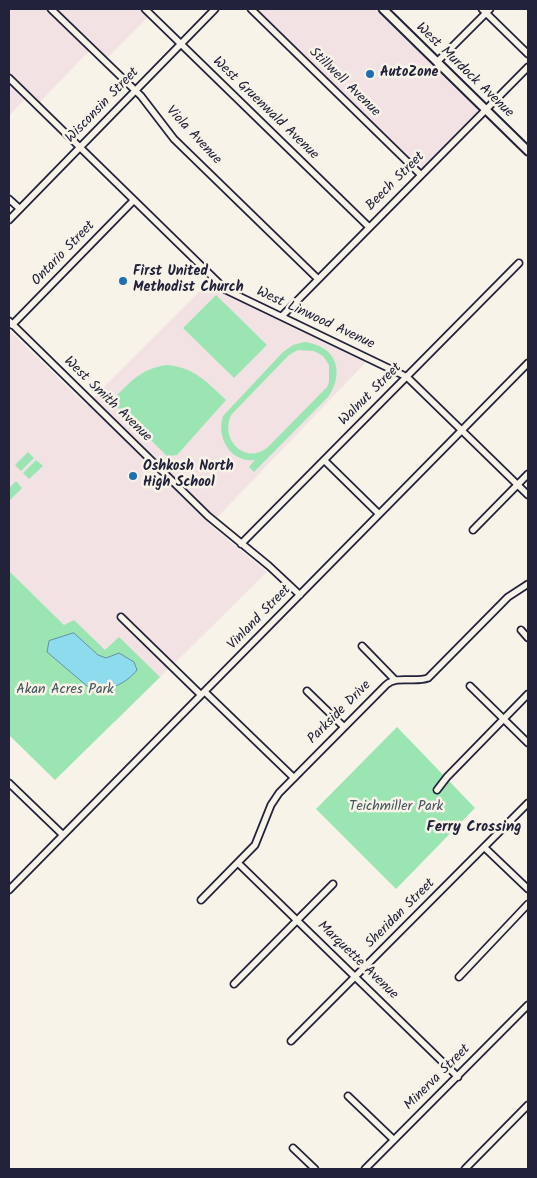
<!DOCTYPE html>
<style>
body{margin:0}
#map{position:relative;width:537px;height:1178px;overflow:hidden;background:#f7f3e8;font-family:Kalam,sans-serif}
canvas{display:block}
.frame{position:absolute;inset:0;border:10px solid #22223b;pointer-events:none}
</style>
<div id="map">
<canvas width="537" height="1178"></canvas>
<div class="frame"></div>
</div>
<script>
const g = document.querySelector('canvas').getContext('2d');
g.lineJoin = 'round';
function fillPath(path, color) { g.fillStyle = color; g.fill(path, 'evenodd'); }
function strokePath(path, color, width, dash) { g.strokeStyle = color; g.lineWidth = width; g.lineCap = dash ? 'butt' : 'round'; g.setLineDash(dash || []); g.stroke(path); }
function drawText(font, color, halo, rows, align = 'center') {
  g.font = font + ' Kalam,sans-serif'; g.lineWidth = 5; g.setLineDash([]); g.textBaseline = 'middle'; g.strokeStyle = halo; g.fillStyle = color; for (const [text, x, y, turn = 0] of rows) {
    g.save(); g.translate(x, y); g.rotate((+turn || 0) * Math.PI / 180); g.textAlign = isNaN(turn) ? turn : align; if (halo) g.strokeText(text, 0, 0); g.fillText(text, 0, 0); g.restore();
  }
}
const built = new Path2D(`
 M10,9h129l9,8 -41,41 -13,-12 -54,56 -31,-29z
 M256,9h119l102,100v3l-54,56 -4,1z
 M9,84l16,15 -16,17z
 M210,281l15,13 142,67 -157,164 57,47 -152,150 -51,-97 -55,-54v-241l77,75z`);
const green = new Path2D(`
 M216,295l51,50 -33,33 -51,-50z
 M304,342c31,3 42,29 24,55l-74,75 -5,-5 6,-7c-25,3 -39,-23 -32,-44l60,-64 10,-7zM298,350l16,1 9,5 6,9v17l-2,5 -60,61c-23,17 -47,-9 -36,-33l58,-60z
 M167,365c27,2 41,18 59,35l-49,55 -10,1 -56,-55c20,-19 28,-32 56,-36z
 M28,452l6,6 -13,13 -6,-6z
 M36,460l7,6 -14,13 -6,-6z
 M16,481l6,7 -13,13v-13z
 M9,571l55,54 10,-5 31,30 14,-13 41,40 -105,103 -46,-45z
 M397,727l78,81 -79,81 -80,-80z`);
const water = new Path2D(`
 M74,633l24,22 8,3 13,-5 15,9 3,8c-11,14 -33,25 -50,16l-40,-34 2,-11z`);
const minor = new Path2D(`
 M51,9l90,87 33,43 144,140
 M145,9l224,218
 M251,9l170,166
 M482,9l46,45
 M437,62l53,-53
 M9,78l217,212 181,87 121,118
 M9,199l11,10
 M9,220l206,-211
 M282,316l246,-249
 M9,321l199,195 61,50 31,29
 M12,325l122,-125
 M324,460l55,54
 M473,530l55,-56
 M241,544l278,-281
 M121,617l80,78
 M521,630l7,8
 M362,646l33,34
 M470,686l58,57
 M307,691l37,36
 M205,692l89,86
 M9,783l54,52
 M437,790l10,-13 81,-83
 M484,847l44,42
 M238,863l220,214
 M9,890l519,-527
 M201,900l54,-55 16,-40 8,-12 107,-108c11,-10 28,-2 42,-7l80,-81 20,-13
 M459,977l69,-73
 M234,984l99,-100
 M291,1041l237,-238
 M348,1096l46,44
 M293,1148l22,21
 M365,1169l163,-164
 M465,1169l63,-64`);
const major = new Path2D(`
 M383,9l145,142`);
const markers = [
 [370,74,5,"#1f6fb2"],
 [123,281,5,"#1f6fb2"],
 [133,476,5,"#1f6fb2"]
];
const streetNames = [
 ["West Murdock Avenue",464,71,44],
 ["Stillwell Avenue",344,83,44],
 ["Wisconsin Street",103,106,-46],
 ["West Gruenwald Avenue",265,109,44],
 ["Viola Avenue",193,136,47],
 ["Beech Street",396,182,-45],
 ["Ontario Street",64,254,-46],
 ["West Linwood Avenue",315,319,25],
 ["Walnut Street",371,395,-45],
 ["West Smith Avenue",107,400,44],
 ["Vinland Street",260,618,-46],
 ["Parkside Drive",340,713,-45],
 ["Sheridan Street",401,914,-45],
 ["Marquette Avenue",357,961,44],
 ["Minerva Street",438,1078,-45]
];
const poiNames = [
 ["AutoZone",380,74],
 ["First United",133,273],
 ["Methodist Church",133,289],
 ["Oshkosh North",143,468],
 ["High School",143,484]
];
const parkNames = [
 ["Akan Acres Park",65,691],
 ["Teichmiller Park",396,808]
];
const neighbourhoodNames = [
 ["Ferry Crossing",474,828]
];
fillPath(built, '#f2e2e4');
fillPath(green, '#9be5b3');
fillPath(water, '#8edbee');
strokePath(water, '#6391a6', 1);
strokePath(minor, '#22223b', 9);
strokePath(major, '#22223b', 11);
strokePath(minor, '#f7f3e8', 5.5);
strokePath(major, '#f7f3e8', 7);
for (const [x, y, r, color] of markers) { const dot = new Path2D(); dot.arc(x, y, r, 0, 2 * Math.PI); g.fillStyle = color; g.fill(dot); strokePath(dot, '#f7f3e8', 2); }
drawText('14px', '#22223b', '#f7f3e8', streetNames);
drawText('bold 14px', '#22223b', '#f7f3e8', poiNames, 'left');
drawText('14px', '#405359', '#f7f3e8', parkNames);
drawText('bold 15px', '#22223b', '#f7f3e8', neighbourhoodNames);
</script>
